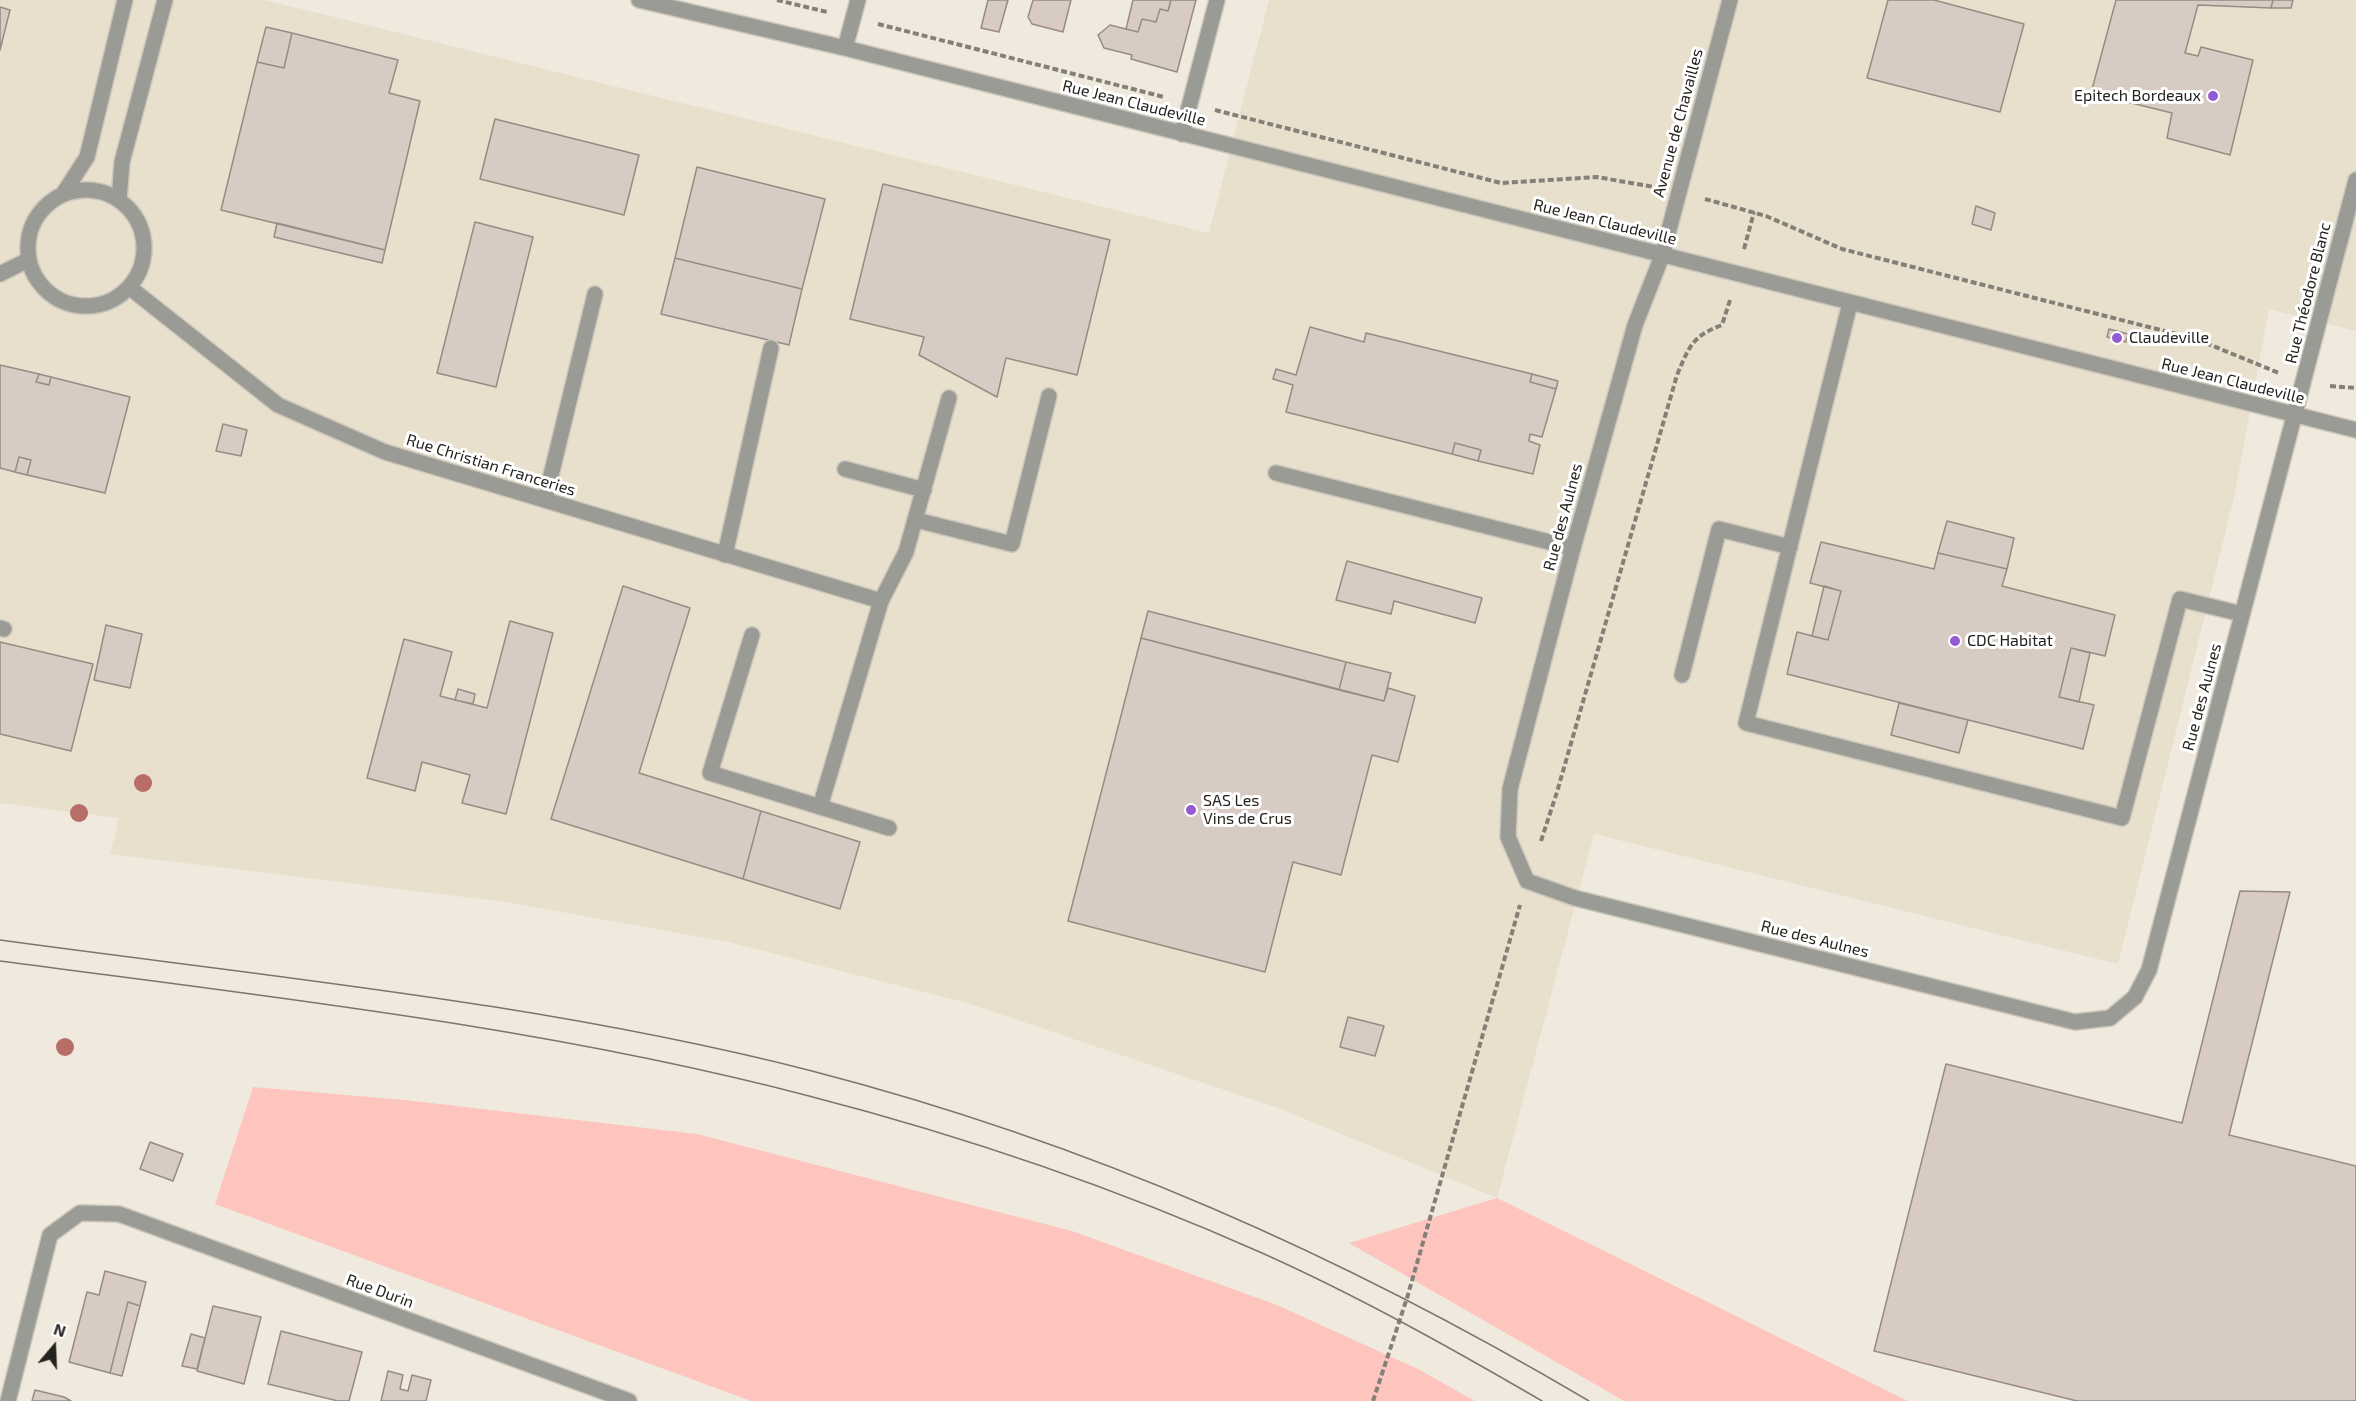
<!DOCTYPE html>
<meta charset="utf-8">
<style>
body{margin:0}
#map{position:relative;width:2356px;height:1401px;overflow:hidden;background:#f0eade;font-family:"Exo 2",sans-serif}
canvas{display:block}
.north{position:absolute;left:24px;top:1317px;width:60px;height:60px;-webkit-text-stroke:4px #fff;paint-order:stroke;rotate:19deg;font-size:16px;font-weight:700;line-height:24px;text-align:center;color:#25231e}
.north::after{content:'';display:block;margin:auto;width:21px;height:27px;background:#25231e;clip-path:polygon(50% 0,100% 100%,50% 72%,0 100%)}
</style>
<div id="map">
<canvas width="2356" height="1401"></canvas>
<div class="north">N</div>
</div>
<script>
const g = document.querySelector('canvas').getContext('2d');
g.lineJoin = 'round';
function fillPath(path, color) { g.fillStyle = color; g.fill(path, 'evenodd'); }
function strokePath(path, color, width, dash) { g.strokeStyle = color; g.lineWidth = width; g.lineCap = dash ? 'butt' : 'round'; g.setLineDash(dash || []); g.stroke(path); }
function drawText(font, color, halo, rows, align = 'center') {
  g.font = font + ' "Exo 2",sans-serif'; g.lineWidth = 6; g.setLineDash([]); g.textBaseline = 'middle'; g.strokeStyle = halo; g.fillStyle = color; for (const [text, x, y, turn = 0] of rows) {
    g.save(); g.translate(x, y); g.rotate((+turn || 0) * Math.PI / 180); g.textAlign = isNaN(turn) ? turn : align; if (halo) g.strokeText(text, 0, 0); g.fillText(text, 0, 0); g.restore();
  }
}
const built = new Path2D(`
 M0,0h265l944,233 60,-233h1087v331l-87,-22 -35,189 -116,466 -524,-130 -97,364 -219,-90 -311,-105 -239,-61 -222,-40 -396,-48 9,-36 -119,-15z`);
const green = new Path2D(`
 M253,1087l152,13 292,34 375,97 205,74 141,64 57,32h-724l-536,-197z
 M1497,1198l411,203h-284l-275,-158z`);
const building = new Path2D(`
 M988,0h20l-9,32 -18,-4z
 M1033,0h38l-8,32 -31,-8 -4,-7z
 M1133,0h38l-3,11 -8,-2 -4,13 -14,-3 -4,13 -12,-3z
 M1171,0h25l-19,72 -46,-13 1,-4 -28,-7 -6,-13 12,-10 28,7 4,-13 14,3 4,-13 8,2z
 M1888,0h46l90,24 -24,88 -133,-34z
 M2116,0h157l-2,8 -73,-3 -13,48 13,3 3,-9 52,13 -23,95 -63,-17 5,-25 -81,-20z
 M2273,0h20l-2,8h-20z
 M0,7l10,3 -10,40z
 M266,27l26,6 -8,35 -27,-6z
 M292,33l106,27 -9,33 31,8 -35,149 -164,-40 36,-148 27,6z
 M495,119l144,36 -15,60 -144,-36z
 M697,167l128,32 -23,90 -127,-31z
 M883,184l227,56 -33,135 -71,-17 -9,39 -78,-42 5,-18 -74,-18z
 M1976,206l19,7 -4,17 -19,-6z
 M475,222l58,15 -37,150 -59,-14z
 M277,223l108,27 -3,13 -108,-26z
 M675,258l127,31 -13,56 -128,-31z
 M1310,327l54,15 2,-9 166,41 -2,8 26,7 -14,48 -12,-3 -1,7 11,4 -7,29 -55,-13 3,-11 -26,-7 -3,11 -166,-42 7,-27 -20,-6 3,-10 20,6z
 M2109,329l19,5 -2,8 -19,-5z
 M0,365l39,9 -3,8 13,3 2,-8 79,20 -25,96 -78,-18 4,-15 -12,-3 -4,15 -15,-4z
 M39,374l12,3 -2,8 -13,-3z
 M1532,374l26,7 -2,8 -26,-7z
 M223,424l24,6 -6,26 -25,-5z
 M1455,443l26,7 -3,11 -26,-7z
 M19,457l12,3 -4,15 -12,-3z
 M1947,521l67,17 -7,31 -69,-16z
 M1821,542l113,27 4,-16 69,16 -5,17 113,29 -10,41 -34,-8 -12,49 35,8 -11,44 -296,-75 10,-42 31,8 13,-49 -31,-8z
 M1347,561l135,37 -7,25 -81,-22 -3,13 -55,-14z
 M623,586l67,22 -51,165 122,38 -18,68 -192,-60z
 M1824,586l17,5 -13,49 -16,-4z
 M1148,611l198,51 -7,28 -198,-52z
 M510,621l43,12 -47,181 -44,-11 8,-28 -48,-13 -7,29 -48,-13 37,-139 48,13 -12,44 47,12z
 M106,625l36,9 -12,54 -36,-8z
 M1141,638l243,63 4,-13 27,8 -17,66 -26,-7 -31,120 -48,-13 -28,110 -197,-51z
 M0,642l93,22 -22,87 -71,-17z
 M2071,648l19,5 -11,49 -20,-5z
 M1346,662l45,11 -7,28 -45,-11z
 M458,689l17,5 -2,10 -18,-4z
 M1899,703l69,17 -9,33 -68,-18z
 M761,811l99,31 -20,67 -97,-30z
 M2240,891l50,1 -61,243 127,31v235h-279l-203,-50 72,-287 236,59z
 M1348,1017l36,9 -9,30 -35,-9z
 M150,1142l33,12 -10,27 -33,-12z
 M105,1271l41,11 -6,24 -12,-4 -18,71 -41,-11 18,-70 12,3z
 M128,1302l12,4 -18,70 -12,-3z
 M213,1306l48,11 -17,67 -47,-13z
 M281,1331l81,21 -13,49h-11l-70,-17z
 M191,1334l14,4 -8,31 -15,-3z
 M388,1371l15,4 -3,14 8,2 4,-16 19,5 -5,21h-45z
 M35,1390l29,7 7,4h-39z`);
const path = new Path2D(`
 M777,0l50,12
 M878,24l286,73
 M1215,110l286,73 96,-6 57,10
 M1705,199l61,17 76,33 354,90 83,34
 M1744,249l10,-37
 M2330,386l26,2
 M1541,841l16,-49 120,-417c12,-28 15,-39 45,-50l8,-25
 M1373,1401l34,-103 113,-393`);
const lane = new Path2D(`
 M1850,303l-104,420 376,95 58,-219 62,15
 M845,469l79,21
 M1276,473l297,75
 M545,500l50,-206
 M916,520l96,24 37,-148
 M725,555l46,-207
 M0,628l4,1
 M752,635l-42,138 179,55
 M1682,675l37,-146 71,18
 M820,807l61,-206 25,-49 43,-154`);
const street = new Path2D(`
 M639,0l206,48 1511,382
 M1730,0l-68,256 -27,69 -62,223 -63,241 -2,48 19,44 48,17 500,124 35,-4 25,-21 14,-27 207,-790
 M845,48l13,-48
 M1182,134l35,-134
 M28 248a58 58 0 1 1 116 0a58 58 0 1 1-116 0Z
 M63,194l24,-37 38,-157
 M119,200l3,-38 43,-162
 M0,274l28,-14
 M129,287l149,118 107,47 496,149
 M8,1401l42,-166 30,-22 39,1 510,187`);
const tram = new Path2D(`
 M0,940c271,37 546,63 812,131 278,72 530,184 777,330
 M0,961c271,36 545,66 809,135 155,40 307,92 453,157 96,43 189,95 280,148`);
const trees = [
 [143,783],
 [79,813],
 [65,1047]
];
const markers = [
 [2213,96,6,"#945ad1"],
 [2117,338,6,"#945ad1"],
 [1955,641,6,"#945ad1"],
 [1191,810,6,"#945ad1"]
];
const poiNames = [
 ["Epitech Bordeaux",2201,96,"right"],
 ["Claudeville",2129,338],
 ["CDC Habitat",1967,641],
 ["SAS Les",1203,801],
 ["Vins de Crus",1203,819]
];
const streetNames = [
 ["Rue Jean Claudeville",1134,103,14],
 ["Avenue de Chavailles",1678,123,-75],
 ["Rue Jean Claudeville",1605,222,14],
 ["Rue Théodore Blanc",2308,293,-76],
 ["Rue Jean Claudeville",2233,381,14],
 ["Rue Christian Franceries",491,465,17],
 ["Rue des Aulnes",1563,517,-75],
 ["Rue des Aulnes",2202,697,-75],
 ["Rue des Aulnes",1815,939,14],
 ["Rue Durin",380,1291,20]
];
fillPath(built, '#e8dfcc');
fillPath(green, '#fdc5bd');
fillPath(building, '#d7cbc3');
strokePath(building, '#978c84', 1.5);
strokePath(lane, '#cbc6bb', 18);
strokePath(street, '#cbc6bb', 18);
strokePath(path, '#848078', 4, [6, 3]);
strokePath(lane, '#9a9b95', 15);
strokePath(street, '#9a9b95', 15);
strokePath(tram, '#79766e', 1.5);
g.fillStyle = '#b86d67';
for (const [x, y] of trees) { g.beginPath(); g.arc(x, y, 9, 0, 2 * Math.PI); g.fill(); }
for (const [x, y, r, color] of markers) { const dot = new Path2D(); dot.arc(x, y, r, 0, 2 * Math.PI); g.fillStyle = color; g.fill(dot); strokePath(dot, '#fff', 2); }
drawText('16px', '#25231e', '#fff', poiNames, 'left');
drawText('16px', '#25231e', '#fff', streetNames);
</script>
